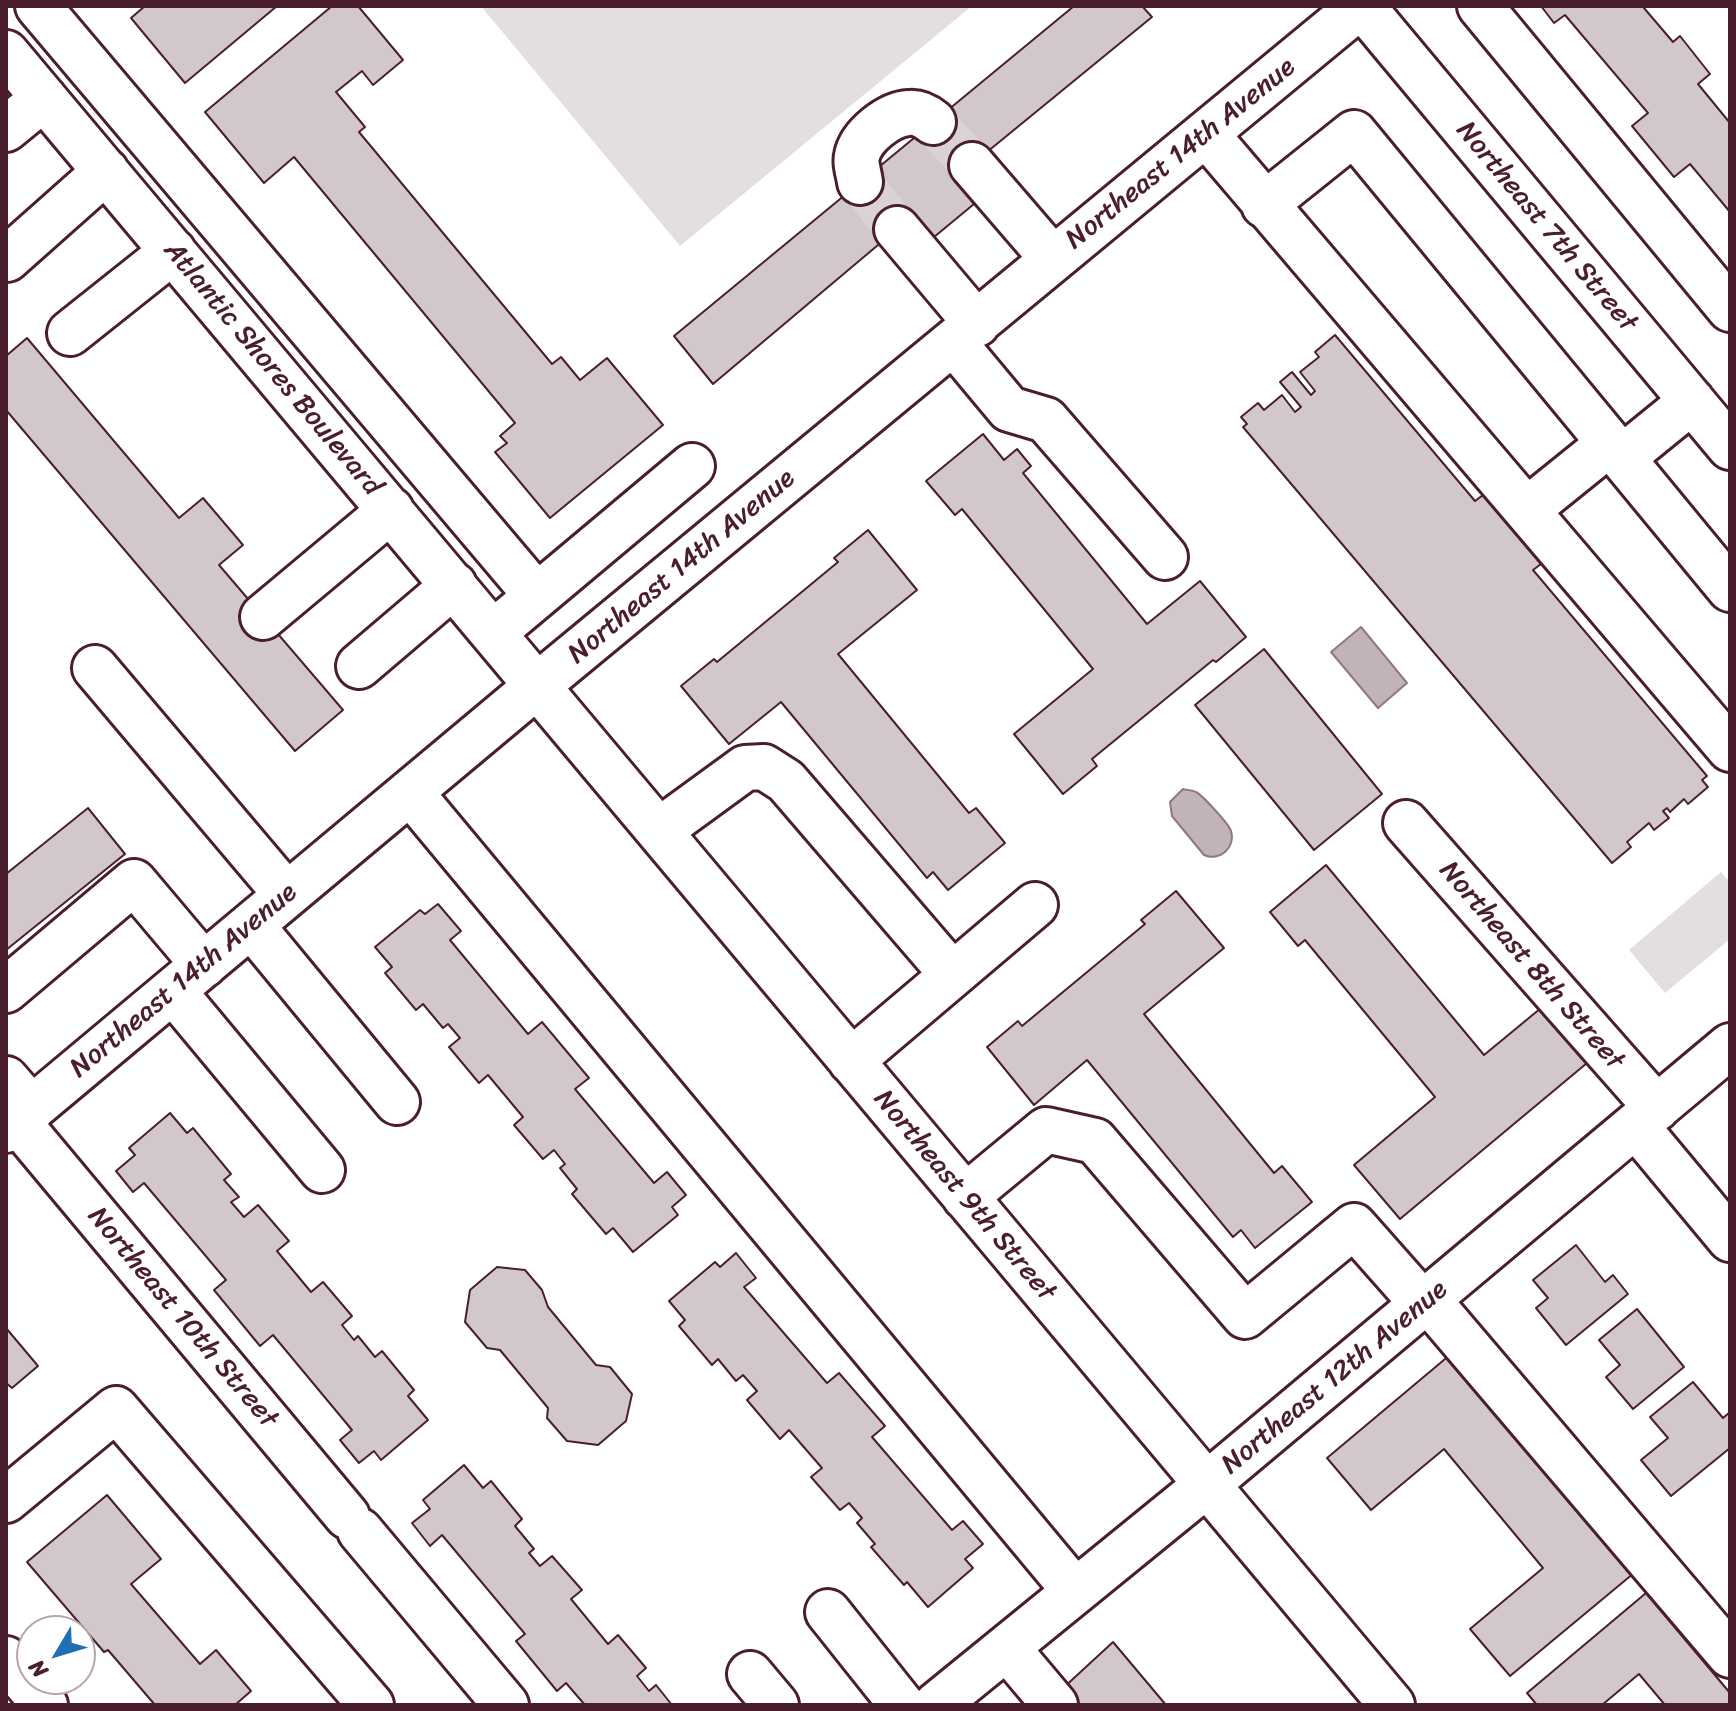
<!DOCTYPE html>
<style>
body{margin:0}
#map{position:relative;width:1736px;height:1711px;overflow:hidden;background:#fff;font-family:Sriracha,sans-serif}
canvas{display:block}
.frame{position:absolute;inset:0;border:8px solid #4a1f2b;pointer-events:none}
.north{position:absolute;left:16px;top:1615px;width:80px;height:80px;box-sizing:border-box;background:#fff;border:2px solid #b7a5aa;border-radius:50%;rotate:232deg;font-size:22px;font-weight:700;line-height:32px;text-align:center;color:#4a1f2b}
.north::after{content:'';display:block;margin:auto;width:28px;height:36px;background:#1f6fb2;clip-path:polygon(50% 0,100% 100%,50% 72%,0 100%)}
</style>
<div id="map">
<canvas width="1736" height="1711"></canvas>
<div class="frame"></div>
<div class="north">N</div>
</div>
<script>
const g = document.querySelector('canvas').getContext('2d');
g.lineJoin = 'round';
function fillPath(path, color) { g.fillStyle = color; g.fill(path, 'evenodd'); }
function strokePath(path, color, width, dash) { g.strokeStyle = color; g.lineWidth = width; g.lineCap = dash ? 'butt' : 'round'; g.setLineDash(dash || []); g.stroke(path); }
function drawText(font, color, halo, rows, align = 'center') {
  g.font = font + ' Sriracha,sans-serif'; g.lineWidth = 7; g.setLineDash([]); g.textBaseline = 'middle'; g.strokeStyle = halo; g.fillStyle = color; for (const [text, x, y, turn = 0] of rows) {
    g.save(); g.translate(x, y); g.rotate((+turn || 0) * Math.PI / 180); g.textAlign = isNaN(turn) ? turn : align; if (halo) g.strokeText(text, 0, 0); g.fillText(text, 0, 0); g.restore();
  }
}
const green = new Path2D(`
 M481,6h491l-292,240z
 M1721,872l9,10v57l-65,54 -36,-43z`);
const water = new Path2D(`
 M1361,627l46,56 -29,25 -47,-56z
 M1183,789c3,1 10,1 13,3 6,3 33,32 35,39 5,17 -12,31 -27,24l-32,-39 -2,-14z`);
const building = new Path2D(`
 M145,6h132l-92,77 -54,-65z
 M332,6h26l45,54 -30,25 -11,-14 -26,21 29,35 -6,5 193,232 9,-7 19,23 27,-22 56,67 -113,93 -55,-66 12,-9 -7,-7 15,-13 -221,-266 -30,26 -59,-71z
 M1074,6h68l10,11 -198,162 20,25 -46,38 -31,-13 -184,155 -39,-48z
 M1541,6h106l-3,2 29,34 7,-6 30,38 -12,10 32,39v89l-40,-48 -16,13 -42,-51 16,-13 -83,-98 -11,8z
 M1335,335l140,166 8,-6 58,69 -8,6 174,206 -5,4 6,7 -20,17 -4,-5 -14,13 -3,-4 -4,3 6,7 -15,12 -5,-7 -22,19 4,5 -19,16 -369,-436 4,-3 -6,-7 17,-14 6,7 18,-15 13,17 6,-5 -21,-25 12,-10 19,23 4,-4 -15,-19 19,-15 -4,-5z
 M27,338l152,180 24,-20 40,47 -24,20 124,145 -48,41 -289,-341v-54z
 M983,434l21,26 13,-11 14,17 -8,7 124,151 53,-43 46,56 -30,25 -3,-2 -121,99 5,7 -34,28 -49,-60 79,-65 -131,-160 -7,6 -29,-34z
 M868,530l49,60 -79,64 131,159 7,-5 29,35 -57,47 -15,-18 -6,6 -146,-176 -52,42 -48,-58 33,-27 3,3 121,-100 -4,-4z
 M1264,649l118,145 -68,56 -119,-145z
 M88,808l37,46 -119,96v-76z
 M1326,865l158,190 57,-47 46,55 -187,156 -46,-54 81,-68 -130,-157 -7,6 -28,-34z
 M1176,891l48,57 -80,66 130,159 8,-7 30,36 -57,46 -14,-18 -8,7 -146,-177 -53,45 -47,-58 31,-26 4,5 123,-102 -4,-4z
 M438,904l23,27 -11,9 78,94 14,-12 47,56 -14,11 79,94 13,-11 19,23 -14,12 6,8 -45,37 -20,-24 -7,6 -34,-40 5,-5 -17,-21 5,-4 -11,-14 -11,9 -29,-34 9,-8 -35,-42 -9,8 -30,-36 11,-9 -12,-14 -5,4 -20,-24 -7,6 -31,-37 7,-6 -17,-20 45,-37 5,4z
 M170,1113l17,20 6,-5 38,46 -7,6 15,17 -8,5 13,15 14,-12 31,36 -12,10 34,41 12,-10 29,34 -10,9 12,15 4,-4 17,21 7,-6 32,39 -6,6 20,24 -47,40 -7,-9 -15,12 -19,-23 12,-10 -79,-95 -13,11 -46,-56 12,-10 -82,-97 -11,9 -17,-21 19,-16 -6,-7z
 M1576,1245l29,37 8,-7 15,19 -62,51 -30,-37 12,-10 -15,-18z
 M736,1253l20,25 -12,9 83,96 12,-10 46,53 -13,11 80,93 11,-9 20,23 -18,15 8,9 -45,39 -21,-25 -3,3 -33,-38 4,-3 -18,-21 5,-5 -13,-15 -9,7 -29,-33 11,-9 -33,-38 -9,9 -33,-39 10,-9 -14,-16 -7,6 -18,-22 -6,6 -33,-39 6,-6 -16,-19 46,-39 5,5z
 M497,1267l28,3 17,20 6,17 48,58 14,2 22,27 -6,27 -28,24 -31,-4 -20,-23 1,-10 -48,-58 -13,-2 -22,-26 5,-32z
 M1637,1309l47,58 -51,42 -27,-32 14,-12 -21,-25z
 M6,1328l32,38 -26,22 -6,-5z
 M1451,1354l183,219 -124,103 -40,-47 73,-61 -99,-119 -73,61 -44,-52z
 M1693,1382l30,36 7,-6v36l-59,48 -30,-36 27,-22 -18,-21z
 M464,1465l19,23 8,-7 31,38 -7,7 19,23 -5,4 11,13 12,-10 30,34 -11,9 37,45 10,-9 28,33 -9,8 12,15 7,-6 16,20h-87l-19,-22 -9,8 -41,-50 9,-7 -83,-99 -12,11 -18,-23 18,-14 -7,-9z
 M107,1495l54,64 -30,25 69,80 16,-14 35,41 -16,14h-80l-47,-55 -4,2 -77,-90z
 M1646,1593l84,100v12h-65l-26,-31 -37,31h-65l-10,-12z
 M1113,1642l53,63h-93l-12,-15z`);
const minorTunnel = new Path2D(`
 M933,122l39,43
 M860,182l37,47`);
const minor = new Path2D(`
 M38,6l499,590 -43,36
 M1362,6l368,441
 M1480,6l250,303
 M6,53l1386,1652
 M6,129l38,-31
 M1206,134l524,615
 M972,165l81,94
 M860,182c-1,-8 -5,-19 -3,-26 4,-20 32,-42 52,-43 9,-1 18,4 24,9
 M1264,205l90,-72 376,456
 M897,229l80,95
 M7,259l99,-88
 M70,333l103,-82
 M954,343l55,66 37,11 119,137
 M1622,458l70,-57
 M1527,510l83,-67
 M537,596l155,-130
 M263,617l128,-107
 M359,666l95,-81
 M95,668l192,227
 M410,792l665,799
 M1406,823l251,285
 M660,830l85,-62 19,-1 22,14 166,193
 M251,925l146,177
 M6,990l128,-108 70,83
 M173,991l149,179
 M851,1061l184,-156
 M6,1079l26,30
 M17,1121l330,395
 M1636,1126l94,113
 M6,1130l532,-445 822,-679
 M965,1197l81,-67 49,11 150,175 109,-90 69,78
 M1428,1300l302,355
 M6,1500l110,-91 255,296
 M360,1531l146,174
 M828,1612l74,93
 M1007,1648l48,57
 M6,1659l39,46
 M750,1674l26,31
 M936,1705l269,-219 525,-440`);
const streetNames = [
 ["Northeast 14th Avenue",1181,154,-39],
 ["Northeast 7th Street",1546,227,50],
 ["Atlantic Shores Boulevard",272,369,50],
 ["Northeast 14th Avenue",682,567,-40],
 ["Northeast 8th Street",1531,966,49],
 ["Northeast 14th Avenue",184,981,-40],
 ["Northeast 9th Street",964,1196,50],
 ["Northeast 10th Street",182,1318,50],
 ["Northeast 12th Avenue",1335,1378,-40]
];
fillPath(green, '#e5dee0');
fillPath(water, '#c1b3b6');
strokePath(water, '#91787e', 2);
fillPath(building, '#d2c7cb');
strokePath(building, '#4a1f2b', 2);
strokePath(minorTunnel, '#dbd2d5', 44, [44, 22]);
strokePath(minor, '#4a1f2b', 50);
strokePath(minor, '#fff', 44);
drawText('28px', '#4a1f2b', '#fff', streetNames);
</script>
